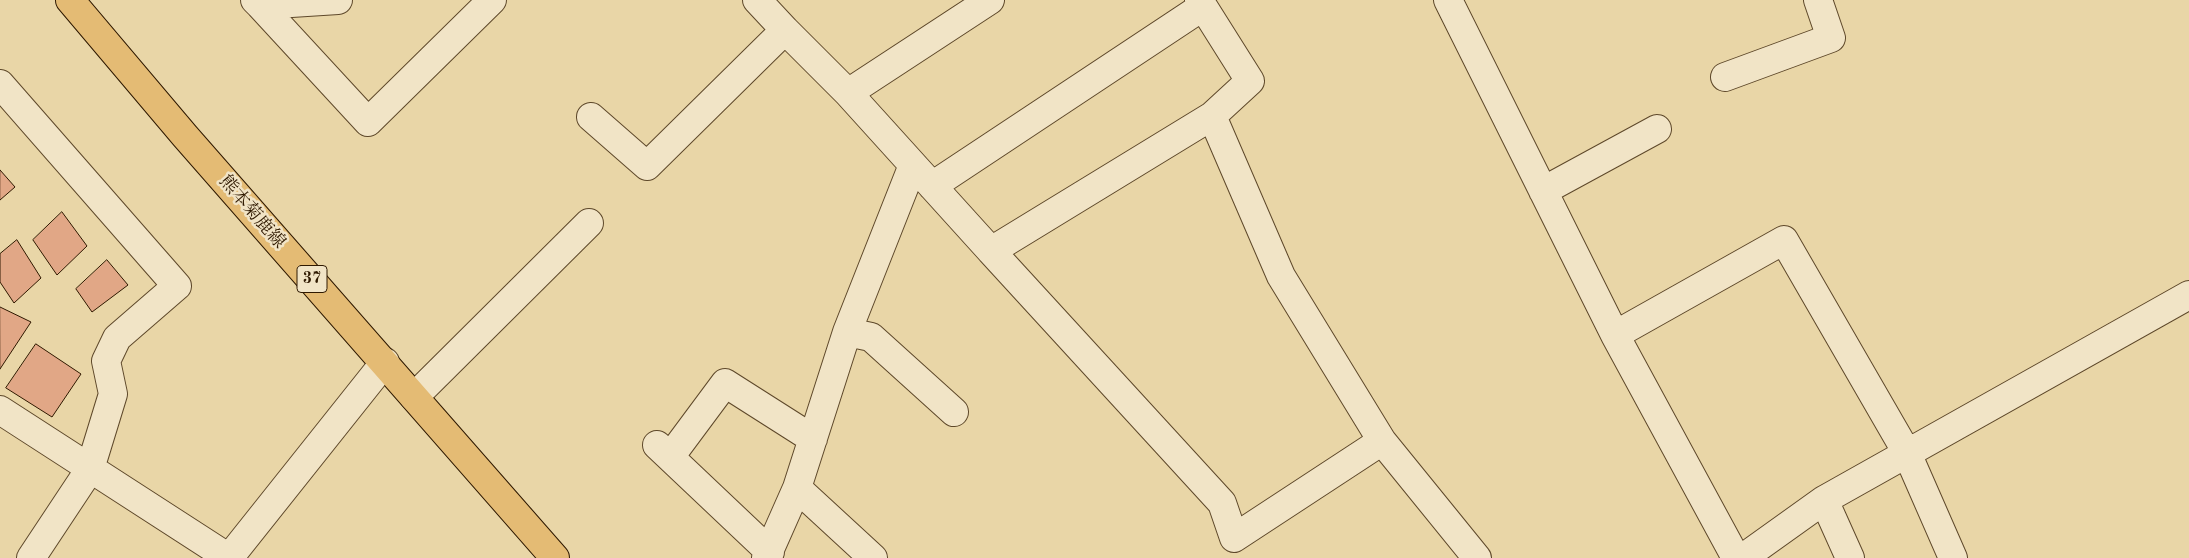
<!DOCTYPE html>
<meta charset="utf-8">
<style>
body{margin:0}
canvas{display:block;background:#e9d6a7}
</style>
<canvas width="2189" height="558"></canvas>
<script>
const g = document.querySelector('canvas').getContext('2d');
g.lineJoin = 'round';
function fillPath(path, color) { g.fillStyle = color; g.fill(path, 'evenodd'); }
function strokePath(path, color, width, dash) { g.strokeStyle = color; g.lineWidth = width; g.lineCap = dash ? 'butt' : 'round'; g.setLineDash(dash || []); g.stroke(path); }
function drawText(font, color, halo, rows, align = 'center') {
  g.font = font + ' "Old Standard TT","Noto Serif JP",serif'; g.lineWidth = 5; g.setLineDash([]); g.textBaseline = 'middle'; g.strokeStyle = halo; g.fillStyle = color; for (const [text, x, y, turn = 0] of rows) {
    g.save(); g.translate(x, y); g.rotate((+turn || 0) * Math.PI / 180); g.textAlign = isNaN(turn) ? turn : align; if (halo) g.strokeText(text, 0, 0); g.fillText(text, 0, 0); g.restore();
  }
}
const building = new Path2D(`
 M0,170l15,17 -15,13z
 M62,212l25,34 -30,29 -24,-35z
 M17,240l24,38 -27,25 -14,-21v-28z
 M107,260l21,25 -36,27 -16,-23z
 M0,307l31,15 -31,47z
 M36,344l45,30 -29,43 -46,-29z`);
const minor = new Path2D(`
 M255,0l5,5 78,-5
 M1448,0l167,335 121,223
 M260,5l108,117 124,-122
 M785,30l63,63 142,-93
 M1725,77l106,-39 -13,-38
 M0,84l177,202 -60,52 -11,23 7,33 -23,75 -59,89
 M848,93l143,158 221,-135 38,-35 -51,-81
 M1212,116l69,160 101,165 95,117
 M591,117l56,49 138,-136 -28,-30
 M932,186l270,-179
 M1543,191l114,-62
 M991,251l231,252 12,35 148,-97
 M847,332l24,5 83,75
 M1615,335l169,-95 123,213 46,105
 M414,397l175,-174
 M0,410l229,148
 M657,445l113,107
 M670,457l55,-74 88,56
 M797,488l76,70
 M1824,500l26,58
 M229,558l156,-196
 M766,558l31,-70 50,-156 66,-167
 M1743,558l81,-58 365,-205`);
const major = new Path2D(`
 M70,0l115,136 370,422`);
const shields = [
 [312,279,30]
];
const shieldNames = [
 ["37",312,279]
];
const streetNames = [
 ["熊本菊鹿線",252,212,49]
];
fillPath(building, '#e1a786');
strokePath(building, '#2f1900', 1);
strokePath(minor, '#5e482a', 30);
strokePath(major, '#2f1900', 30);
strokePath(minor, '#f1e4c6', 28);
strokePath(major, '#e4bb74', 28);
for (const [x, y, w] of shields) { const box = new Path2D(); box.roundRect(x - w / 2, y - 13.5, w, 27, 4); g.fillStyle = '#f1e4c6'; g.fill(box); strokePath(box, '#2f1900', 1); }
drawText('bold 16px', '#2f1900', null, shieldNames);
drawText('18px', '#2f1900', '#f1e4c6', streetNames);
</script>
